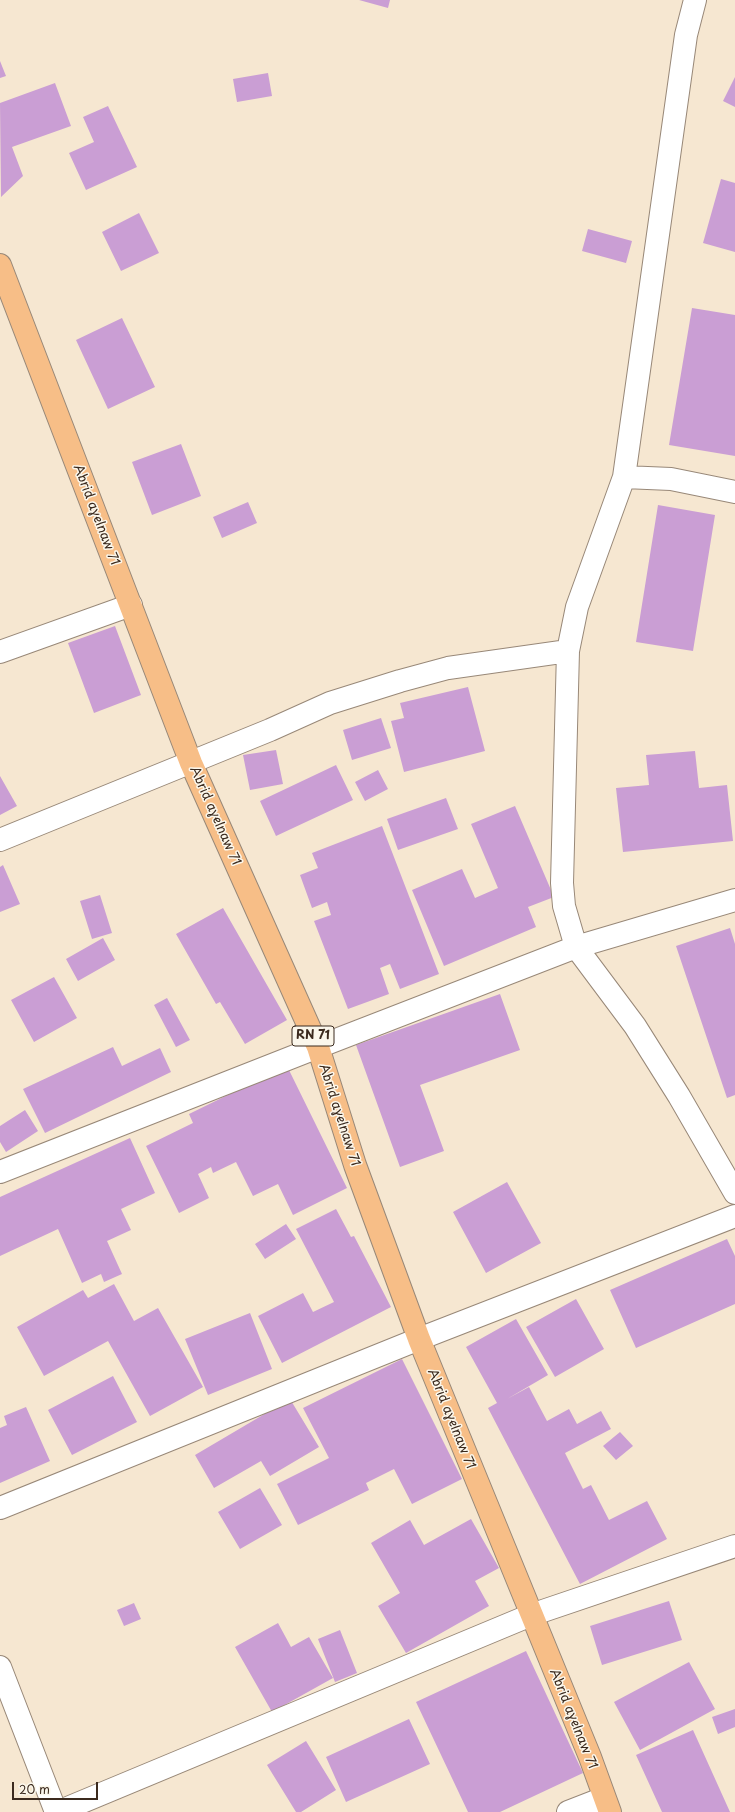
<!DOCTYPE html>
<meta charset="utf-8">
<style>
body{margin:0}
#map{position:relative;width:735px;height:1812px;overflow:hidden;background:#f6e7d1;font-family:"Playpen Sans",sans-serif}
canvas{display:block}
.scale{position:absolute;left:12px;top:1782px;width:86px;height:18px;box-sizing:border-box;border:2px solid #3b2a1e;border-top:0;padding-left:5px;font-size:12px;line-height:14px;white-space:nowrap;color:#3b2a1e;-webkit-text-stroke:3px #fbf7ec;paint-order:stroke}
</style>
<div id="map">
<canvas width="735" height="1812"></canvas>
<div class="scale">20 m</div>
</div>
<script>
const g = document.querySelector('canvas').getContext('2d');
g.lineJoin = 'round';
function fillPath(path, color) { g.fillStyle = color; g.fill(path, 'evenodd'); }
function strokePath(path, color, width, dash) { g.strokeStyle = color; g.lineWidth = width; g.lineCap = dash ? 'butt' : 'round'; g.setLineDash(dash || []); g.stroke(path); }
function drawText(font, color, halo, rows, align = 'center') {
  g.font = font + ' "Playpen Sans",sans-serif'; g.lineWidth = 3; g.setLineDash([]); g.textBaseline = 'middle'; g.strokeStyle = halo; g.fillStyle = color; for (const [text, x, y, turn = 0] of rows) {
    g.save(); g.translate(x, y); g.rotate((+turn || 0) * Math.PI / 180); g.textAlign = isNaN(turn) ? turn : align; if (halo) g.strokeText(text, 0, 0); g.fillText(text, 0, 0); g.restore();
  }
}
const building = new Path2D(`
 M359,0h31l-2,8z
 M0,61l6,15 -6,2z
 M268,73l4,23 -35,6 -4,-23z
 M735,77v30l-12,-6z
 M55,83l16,43 -59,21 11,29 -22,21 -1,-94z
 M108,106l29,61 -51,23 -17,-37 25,-11 -11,-25z
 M721,179l14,4v69l-32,-9z
 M139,213l20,40 -38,18 -19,-39z
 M588,229l44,12 -6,22 -44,-12z
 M692,308l43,7v141l-66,-11z
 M122,318l33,69 -47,22 -32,-69z
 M181,444l20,52 -49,19 -20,-53z
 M248,502l9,21 -35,15 -9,-21z
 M658,505l57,10 -22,136 -57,-9z
 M115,626l26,69 -47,18 -26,-70z
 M468,687l17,64 -81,21 -13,-51 13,-3 -4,-15z
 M381,718l10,30 -39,12 -9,-30z
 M276,750l7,34 -33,6 -7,-35z
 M695,751l4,37 28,-3 6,56 -110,11 -7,-64 33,-3 -3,-30z
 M336,765l17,35 -77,36 -16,-35z
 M378,770l10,19 -23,12 -10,-19z
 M0,776l17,30 -17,9z
 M446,798l12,31 -60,21 -11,-31z
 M515,806l39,91 -26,10 8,20 -92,39 -32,-76 50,-21 13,29 23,-10 -27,-64z
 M382,826l57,148 -39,15 -10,-25 -10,4 9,26 -41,15 -34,-88 17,-6 -4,-13 -15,6 -12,-33 18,-7 -6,-15z
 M3,865l17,39 -20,8v-45z
 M100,895l12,38 -20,6 -12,-38z
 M223,908l64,112 -42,24 -25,-42 -4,2 -40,-70z
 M730,928l5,16v151l-8,3 -51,-152z
 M103,938l12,22 -37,21 -12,-22z
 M54,977l23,41 -43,24 -23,-42z
 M500,994l20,56 -100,35 24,66 -44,16 -44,-122z
 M167,998l23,42 -14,7 -22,-42z
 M113,1047l9,19 38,-18 11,24 -126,61 -22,-44z
 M287,1066l60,122 -54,27 -15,-31 -25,12 -17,-34 -23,11 -2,-6 -13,7 11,24 -30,15 -33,-67 47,-23 -4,-9z
 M25,1110l13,21 -32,21 -6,-10v-16z
 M130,1138l25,55 -34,16 10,21 -24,11 15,33 -18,8 -3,-8 -19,9 -24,-54 -58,27v-59z
 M507,1182l34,61 -55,30 -33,-61z
 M336,1209l15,28 3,-1 37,71 -109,56 -24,-47 45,-23 10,19 21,-10 -38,-73z
 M286,1224l10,15 -31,20 -10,-15z
 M727,1239l8,17v48l-99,44 -26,-58z
 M114,1284l20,37 24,-13 45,79 -53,29 -42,-75 -64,35 -27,-49 66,-37 5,8z
 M576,1299l28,50 -49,28 -29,-50z
 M250,1313l22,56 -64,26 -23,-56z
 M516,1319l32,56 -41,24 22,-12 18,34 22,-12 8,15 24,-13 10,18 -46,24 18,36 8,-4 18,35 38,-19 20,38 -87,45 -92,-176 9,-5 -31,-56z
 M402,1359l60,120 -50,25 -18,-35 -28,14 3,7 -71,35 -21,-41 52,-26 -26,-50z
 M113,1376l24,46 -65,33 -24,-45z
 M290,1399l29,48 -49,29 -9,-15 -47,27 -19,-33z
 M26,1407l24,54 -50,22v-55l7,-3 -3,-9z
 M620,1432l13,14 -17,14 -13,-14z
 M260,1488l22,37 -42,24 -22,-37z
 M471,1519l28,49 -24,13 14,25 -83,47 -28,-47 22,-13 -29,-50 39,-23 14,25z
 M669,1601l13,39 -80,25 -12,-39z
 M134,1603l7,16 -17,7 -7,-16z
 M278,1623l13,24 18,-10 24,41 -61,34 -37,-65z
 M340,1630l17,43 -22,9 -17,-43z
 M526,1651l57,122 -83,39h-32l-52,-110z
 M689,1662l26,47 -75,41 -26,-48z
 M735,1709v18l-17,7 -6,-17z
 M409,1719l21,45 -84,38 -20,-45z
 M693,1730l37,82h-68l-26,-57z
 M306,1741l30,49 -35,22h-5l-29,-47z`);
const minor = new Path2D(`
 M695,0l-9,35 -62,442 -47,130 -9,44 -6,232 2,23 12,41 59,79 44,70 56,97
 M624,477l47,2 64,13
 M0,652l131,-47
 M0,840l270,-110 60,-27 70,-22 48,-13 120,-17
 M0,1172l318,-125 258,-100 159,-47
 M0,1508l419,-169 316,-123
 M0,1667l56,145
 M58,1812l473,-197 204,-69
 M568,1812l36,-14`);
const primary = new Path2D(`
 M0,265l191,498 127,284 37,118 64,174 171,418 20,55`);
const shields = [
 [313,1036,42]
];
const shieldNames = [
 ["RN 71",313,1036]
];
const streetNames = [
 ["Abrid aɣelnaw 71",96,515,69],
 ["Abrid aɣelnaw 71",215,816,66],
 ["Abrid aɣelnaw 71",339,1115,72],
 ["Abrid aɣelnaw 71",451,1419,68],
 ["Abrid aɣelnaw 71",573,1719,68]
];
fillPath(building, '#ca9ed4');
strokePath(minor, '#988878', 24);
strokePath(primary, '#988878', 24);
strokePath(minor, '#fff', 22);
strokePath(primary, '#f7be87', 22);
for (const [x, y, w] of shields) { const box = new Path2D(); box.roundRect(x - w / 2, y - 10, w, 20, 3); g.fillStyle = '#fbf7ec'; g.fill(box); strokePath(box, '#3b2a1e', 1); }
drawText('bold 12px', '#3b2a1e', null, shieldNames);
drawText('13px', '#3b2a1e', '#fbf7ec', streetNames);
</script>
